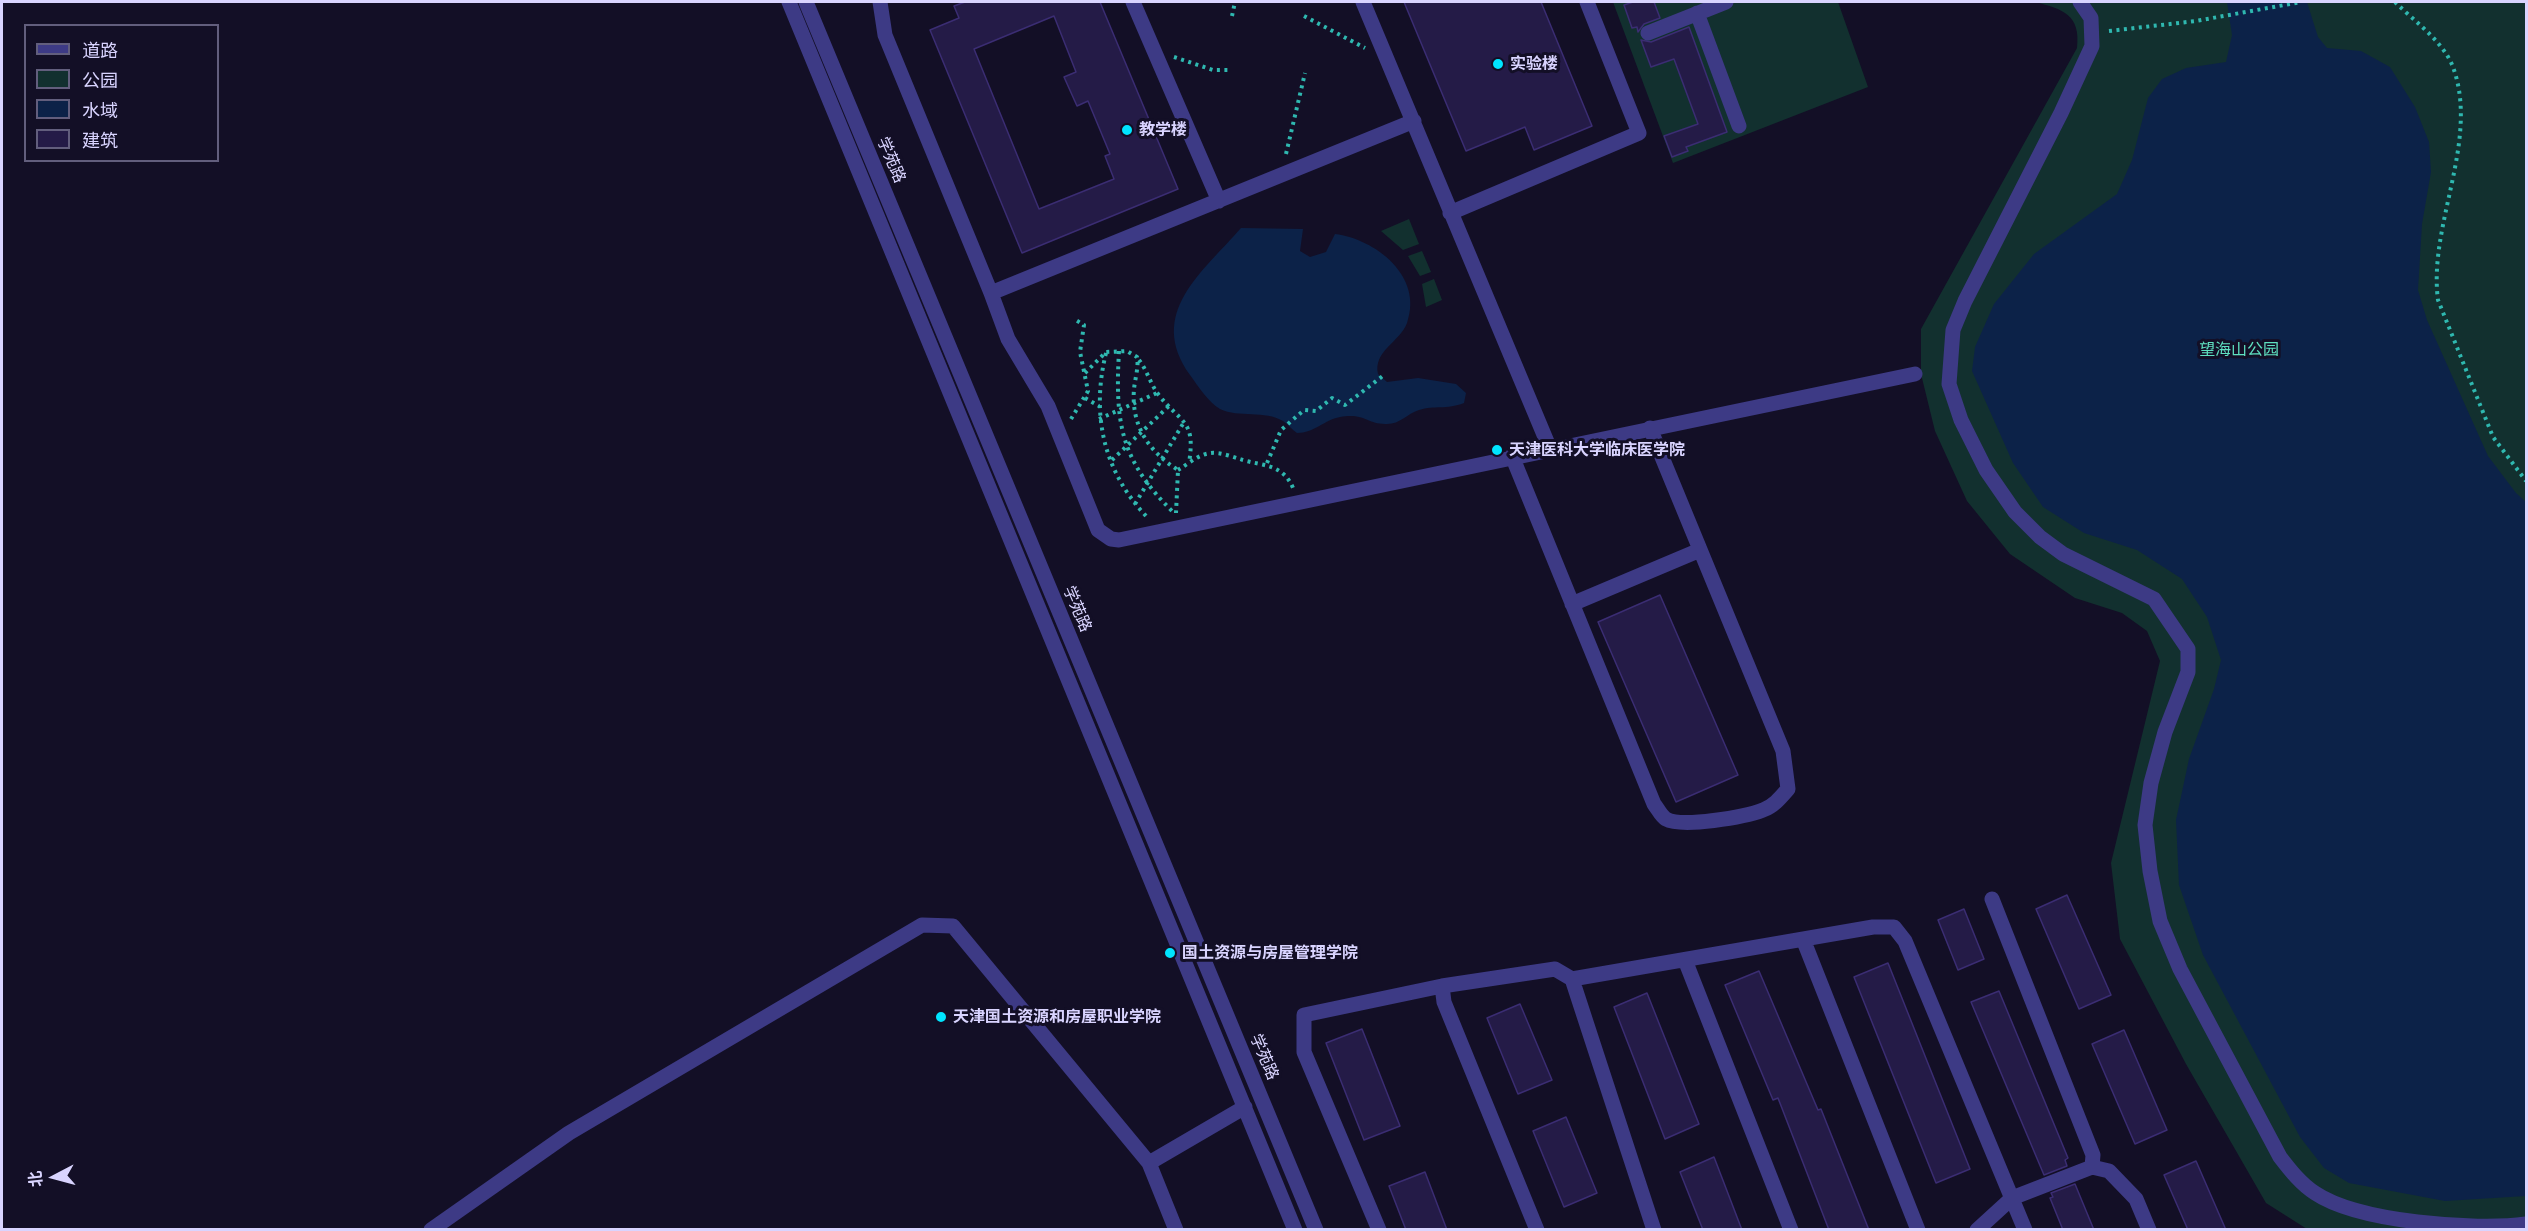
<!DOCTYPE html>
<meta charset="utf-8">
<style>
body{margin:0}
#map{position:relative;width:2528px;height:1231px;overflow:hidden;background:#130f26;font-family:Montserrat,"Noto Sans SC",sans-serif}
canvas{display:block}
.frame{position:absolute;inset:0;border:3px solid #d9d4ff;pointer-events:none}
.legend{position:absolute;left:24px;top:24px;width:195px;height:138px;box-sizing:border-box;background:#130f26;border:2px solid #625e7d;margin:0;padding:8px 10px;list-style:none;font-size:18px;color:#d9d4ff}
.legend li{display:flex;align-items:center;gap:12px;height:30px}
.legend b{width:30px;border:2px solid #625e7d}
.north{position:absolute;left:24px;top:1147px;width:60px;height:60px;-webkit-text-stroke:4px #130f26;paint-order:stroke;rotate:264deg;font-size:16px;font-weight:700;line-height:24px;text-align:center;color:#d9d4ff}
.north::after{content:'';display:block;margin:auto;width:21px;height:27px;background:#d9d4ff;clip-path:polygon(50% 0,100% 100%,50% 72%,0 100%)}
</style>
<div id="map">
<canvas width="2528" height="1231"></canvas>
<div class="frame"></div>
<ul class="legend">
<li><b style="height:8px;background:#3d3a85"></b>道路</li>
<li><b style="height:16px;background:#12302f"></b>公园</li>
<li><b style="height:16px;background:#0c2248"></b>水域</li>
<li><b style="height:16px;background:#241b47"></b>建筑</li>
</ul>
<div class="north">北</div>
</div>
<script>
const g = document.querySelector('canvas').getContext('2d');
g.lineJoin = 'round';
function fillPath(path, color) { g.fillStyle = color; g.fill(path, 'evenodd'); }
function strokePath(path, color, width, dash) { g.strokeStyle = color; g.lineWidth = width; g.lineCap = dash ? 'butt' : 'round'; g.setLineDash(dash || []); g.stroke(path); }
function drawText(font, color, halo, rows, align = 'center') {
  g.font = font + ' Montserrat,"Noto Sans SC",sans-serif'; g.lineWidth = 6; g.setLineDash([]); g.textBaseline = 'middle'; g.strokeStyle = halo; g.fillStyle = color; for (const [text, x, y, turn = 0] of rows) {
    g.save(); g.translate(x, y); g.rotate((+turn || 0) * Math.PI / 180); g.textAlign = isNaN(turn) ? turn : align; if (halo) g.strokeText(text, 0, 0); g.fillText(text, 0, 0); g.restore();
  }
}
const green = new Path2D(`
 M1613,2h225l30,85 -195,76z
 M2035,2h491v1227h-219l-41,-26 -80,-139 -66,-125 -9,-76 49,-202 -13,-30 -25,-18 -47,-15 -65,-44 -43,-53 -32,-70 -14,-57v-45l156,-281c4,-33 -14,-39 -42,-46z
 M1409,219l10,25 -16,6 -22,-19z
 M1422,251l9,21 -11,4 -12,-20z
 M1434,279l8,21 -16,7 -4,-23z`);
const water = new Path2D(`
 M2227,2h80l11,35 9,11 34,3 29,16 25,40 14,35 2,30 -9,52 -4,66 9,30 61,136 28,37 10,9v694l-81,5 -96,-18 -25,-15 -24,-31 -97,-182 -24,-70 -3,-65 13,-61 25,-70 7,-29 -14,-43 -25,-38 -45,-29 -53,-17 -41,-26 -30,-44 -41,-92 3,-24 19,-43 40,-50 83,-60 15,-34 16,-62 14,-19 24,-11 40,-6 6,-27z
 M1241,228l62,1 -3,22 10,6 16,-5 9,-18c40,5 89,42 72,89 -7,19 -34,28 -29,51l9,8 31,-4 38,6 10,9 -2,10c-18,7 -29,2 -45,7 -13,4 -19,15 -34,14 -18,0 -20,-11 -45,-7 -16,3 -26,16 -43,16 -5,-3 -9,-9 -14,-12 -18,-11 -44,-3 -63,-12 -12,-7 -22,-23 -30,-34 -44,-62 13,-103 51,-147z`);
const building = new Path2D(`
 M965,2h135l78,187 -156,64 -92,-223 29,-12 -5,-12zM1054,16l22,56 -12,5 13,29 11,-5 22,53 -5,2 9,23 -75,30 -65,-160z
 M1404,2h137l51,124 -58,24 -9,-23 -59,24z
 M1633,2h21l6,16 -16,6 -6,8 -1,-5 -5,1 -8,-23z
 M1689,27l38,105 -41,15 2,4 -16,6 -8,-21 34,-12 -24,-65 -23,8 -10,-27 10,2z
 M1660,595l78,180 -62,27 -78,-180z
 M2067,895l44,100 -32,14 -43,-100z
 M1964,909l20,50 -26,11 -20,-50z
 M1888,963l82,206 -34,14 -82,-206z
 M1759,971l59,139 3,-1 48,121h-40l-51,-132 -5,2 -48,-115z
 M1999,991l69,167 -3,2 2,6 -23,9 -73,-173z
 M1647,993l52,131 -34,15 -51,-132z
 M1520,1004l32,76 -34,14 -31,-76z
 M1362,1029l38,97 -36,14 -38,-97z
 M2124,1030l43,100 -32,14 -43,-100z
 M1566,1117l31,76 -33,14 -31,-76z
 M1714,1157l28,73h-39l-23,-58z
 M2196,1161l30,69h-38l-24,-55z
 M1425,1172l22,58h-41l-17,-44z
 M2075,1184l19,46h-31l-13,-32 3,-1 -2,-4z`);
const path = new Path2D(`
 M2395,2c19,19 48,39 58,65 27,74 -25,158 -15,233l55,137 33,44
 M1232,16l3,-14
 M1304,16l61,32
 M2109,31l87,-10 105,-19
 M1174,57l39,13h16
 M1286,154l19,-81
 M1119,351c-4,71 1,109 54,161
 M1106,353c-15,61 -3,118 41,164
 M1139,360c8,10 11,23 19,34 23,30 38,25 31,69
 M1085,373l21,-21 21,-1 10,6c2,9 -2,22 -3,32 -3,36 14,62 44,81l-2,43
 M1085,398l14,8
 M1071,419l17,-28 -8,-39 4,-27 -10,-6
 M1099,419l58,-26
 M1112,460l57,-54
 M1267,463l14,-33 23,-20 12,1 16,-13 13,7 39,-30
 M1178,470c10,-6 21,-16 33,-17 10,-1 22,4 32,7 20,6 40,4 50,28
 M1135,504l49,-82`);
const minor = new Path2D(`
 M789,2l506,1228
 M806,2l510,1228
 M880,2l5,33 106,258 423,-172
 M1133,2l86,199
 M1363,2l187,447
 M2080,2l11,16 1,28 -31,67 -96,188 -12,29 -4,54 12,36 25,50 29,42 25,25 23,17 91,45 34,50v23l-23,60 -14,51 -6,42 5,46 10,50 20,48 100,188c10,13 21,27 35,36 43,29 160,38 211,31
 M1697,13l42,113
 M1648,33l78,-31
 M1450,213l189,-80 -52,-131
 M991,293l17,46 40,67 50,124 13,9 8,1 796,-166
 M1512,456l142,348c4,5 7,12 12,15 16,9 79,-2 97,-9 11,-4 18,-13 25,-21l-5,-38 -133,-323
 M1572,604l128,-54
 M1992,899l101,256 -1,12
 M1803,939l115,291
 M1685,960l106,270
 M1572,979l301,-52h21l11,14 120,289
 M1442,986l2,16 93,228
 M1149,1163l96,-56
 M431,1230l138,-97 353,-208 31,1 196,237 27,67
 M1379,1230l-75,-178v-37l138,-29 113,-17 17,10 82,251
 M1977,1230l35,-32 80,-31 17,4 27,28 13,31`);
const markers = [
 [1498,64,6,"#00e5ff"],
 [1127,130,6,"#00e5ff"],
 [1497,450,6,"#00e5ff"],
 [1170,953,6,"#00e5ff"],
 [941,1017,6,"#00e5ff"]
];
const poiNames = [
 ["实验楼",1510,64],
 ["教学楼",1139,130],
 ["天津医科大学临床医学院",1509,450],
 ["国土资源与房屋管理学院",1182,953],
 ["天津国土资源和房屋职业学院",953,1017]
];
const streetNames = [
 ["学苑路",891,160,67],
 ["学苑路",1077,609,67],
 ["学苑路",1264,1057,67]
];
const parkNames = [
 ["望海山公园",2239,350]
];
fillPath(green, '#12302f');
fillPath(water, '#0c2248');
fillPath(building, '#241b47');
strokePath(building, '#3b2d73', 1.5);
strokePath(path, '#2fb8b0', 4, [3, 4.5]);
strokePath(minor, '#3d3a85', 15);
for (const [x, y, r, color] of markers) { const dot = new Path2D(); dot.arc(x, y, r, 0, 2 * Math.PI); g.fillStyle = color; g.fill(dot); strokePath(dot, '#130f26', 2); }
drawText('bold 16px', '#d9d4ff', '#130f26', poiNames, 'left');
drawText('16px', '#d9d4ff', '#130f26', streetNames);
drawText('16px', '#5fe0c0', '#130f26', parkNames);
</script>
